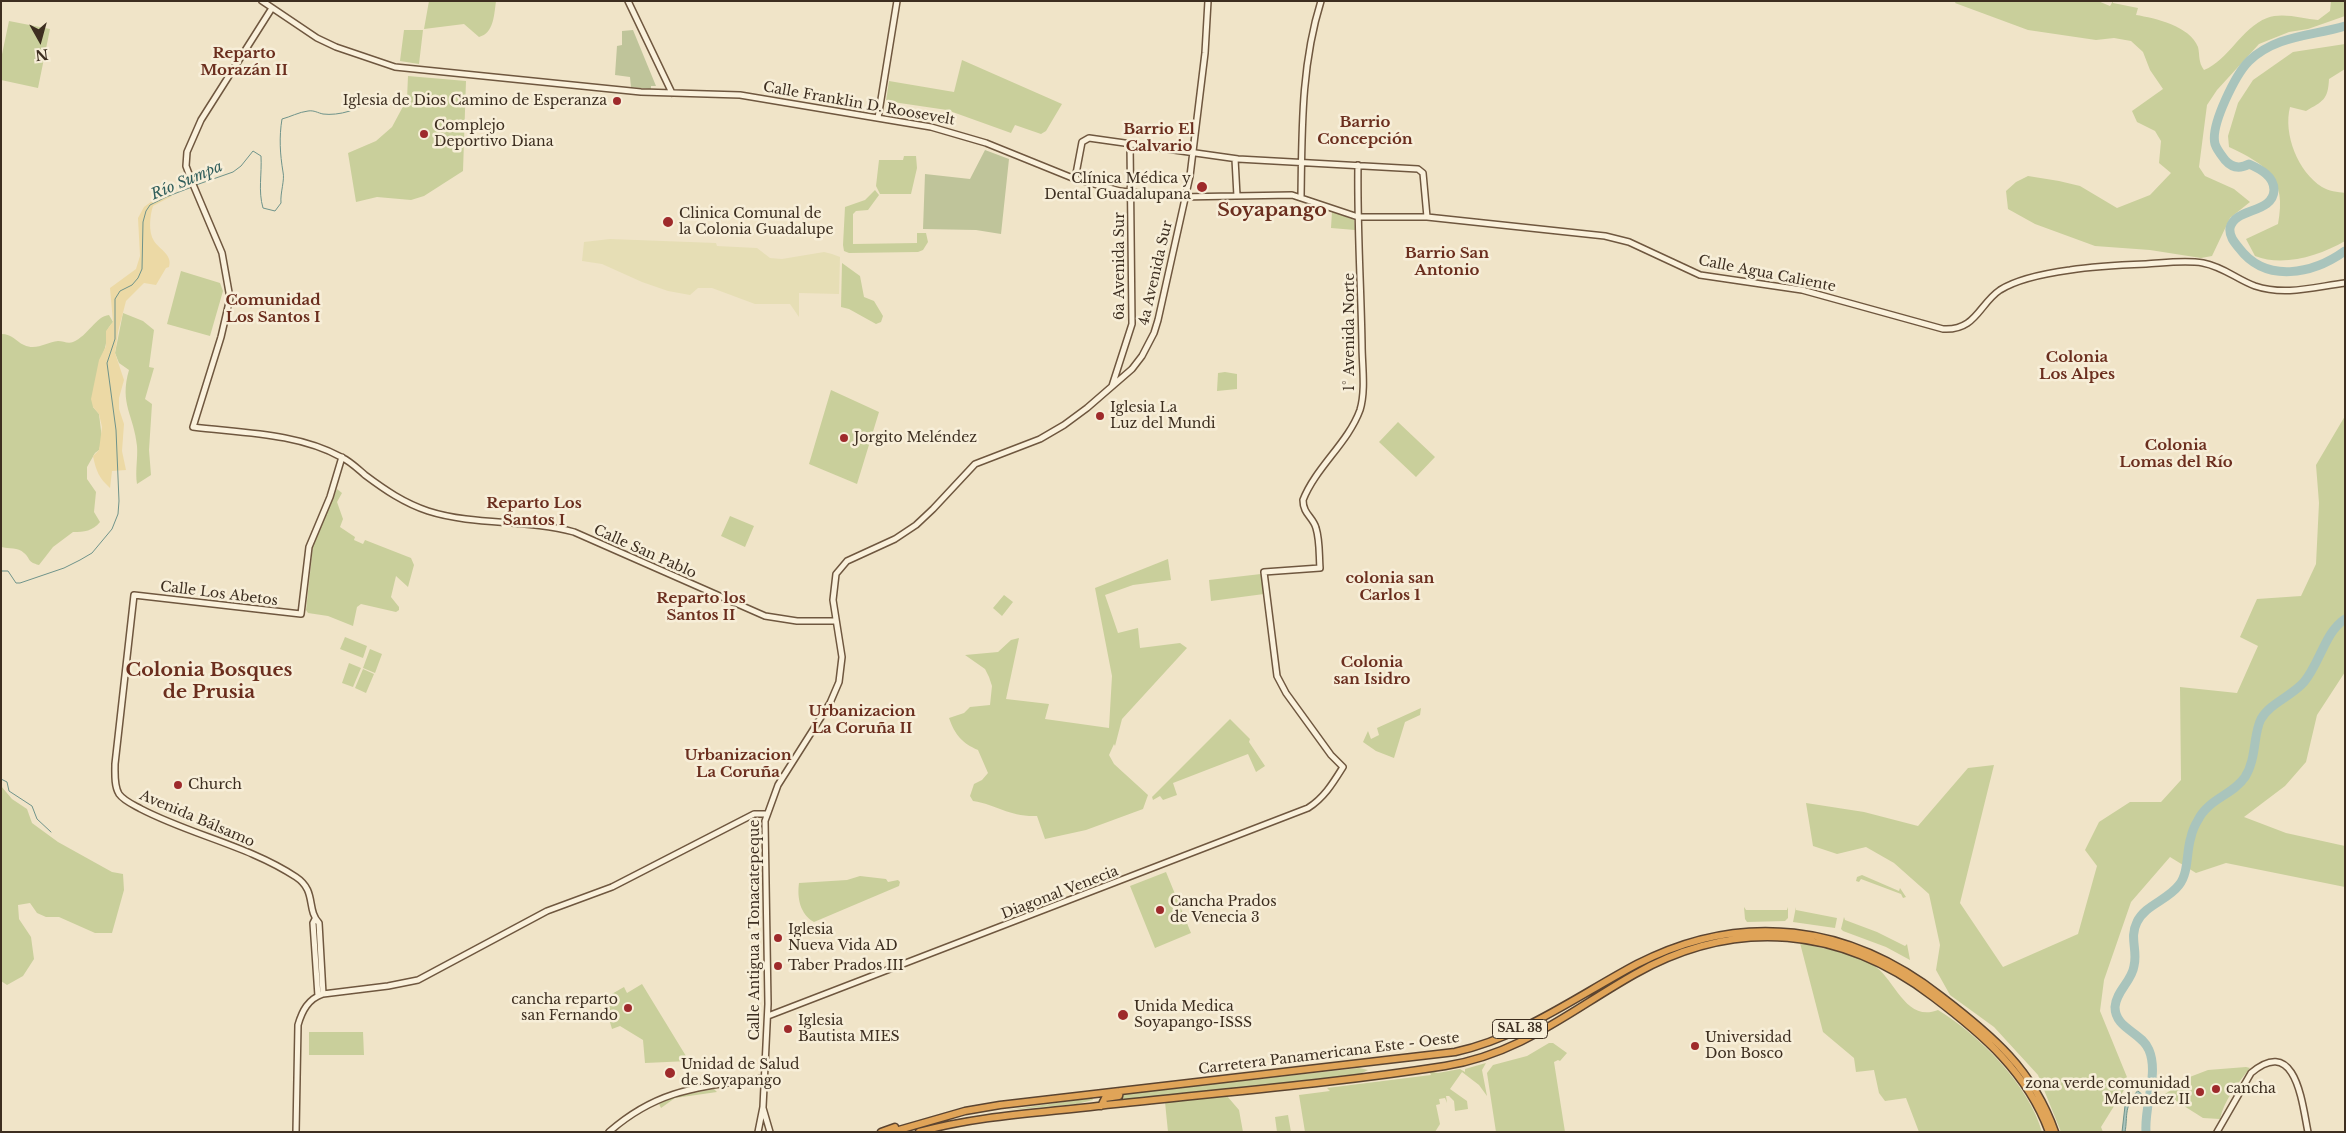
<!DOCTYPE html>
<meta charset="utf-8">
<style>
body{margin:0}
#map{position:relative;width:2346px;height:1133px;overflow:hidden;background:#f0e4c8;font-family:"Libre Baskerville",serif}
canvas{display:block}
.frame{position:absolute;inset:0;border:2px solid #3d2e20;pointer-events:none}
.north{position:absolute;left:15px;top:15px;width:50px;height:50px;-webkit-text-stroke:4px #f7eed8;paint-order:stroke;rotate:173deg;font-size:14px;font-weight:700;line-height:20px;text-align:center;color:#3d2e20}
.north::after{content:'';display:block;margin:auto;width:18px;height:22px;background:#3d2e20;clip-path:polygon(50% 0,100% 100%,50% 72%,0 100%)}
</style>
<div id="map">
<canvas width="2346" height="1133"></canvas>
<div class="frame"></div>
<div class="north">N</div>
</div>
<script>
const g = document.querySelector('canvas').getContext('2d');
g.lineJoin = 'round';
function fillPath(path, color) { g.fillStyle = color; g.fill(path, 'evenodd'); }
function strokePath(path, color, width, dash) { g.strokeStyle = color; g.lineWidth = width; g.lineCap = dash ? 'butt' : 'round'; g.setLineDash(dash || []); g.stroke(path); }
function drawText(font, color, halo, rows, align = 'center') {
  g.font = font + ' "Libre Baskerville",serif'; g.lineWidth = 5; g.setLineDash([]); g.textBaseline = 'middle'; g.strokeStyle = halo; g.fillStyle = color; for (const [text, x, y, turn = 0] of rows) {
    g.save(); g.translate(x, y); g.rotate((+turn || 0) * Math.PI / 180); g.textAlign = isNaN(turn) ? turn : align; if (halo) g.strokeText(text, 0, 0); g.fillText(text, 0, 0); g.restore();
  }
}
const farmland = new Path2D(`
 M610,239l106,4 1,3 40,2 13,10 12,1 42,-7 8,2 8,3 -1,37 -40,-1v24l-9,-13h-35l-43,-16h-14l-8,7 -22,-4 -26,-9 -40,-18 -20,-3 2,-19z`);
const green = new Path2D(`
 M429,1h67c-2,14 -2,32 -17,36l-15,-13 -40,5z
 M1956,1h142l12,5 3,-5v2l25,5 -2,7c19,3 54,11 62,32 2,8 0,15 6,23 25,-10 37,-42 63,-52 16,-6 36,1 51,2l12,-9 1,-10h14v15l-37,13 -19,3 -30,12 -42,46 -10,15 -8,62 6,9 29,13 16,13 -20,16 -18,38 -11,2 -51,-8 -55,-4 -60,-22 -27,-15 -2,-18 10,-9 12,-6 31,5 21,5 37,22 33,-13 21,-22 -12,-10 2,-22 -6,-10 -18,-9 -5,-11 31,-22 -13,-19 -7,-18 -12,-11 -17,-3 -18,2 -68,-10 -73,-27z
 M9,21l41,8 -12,59 -37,-8v-21z
 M404,30h19l-4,34 -19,-3z
 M2345,44v25l-16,10c-1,21 -6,22 -23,32l-16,-4c-7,27 8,65 32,80 6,4 16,5 23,6v48c-26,15 -62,26 -90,15l-9,-17 32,-15c9,-46 -11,-59 -49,-77l-1,-11 10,-33 15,-23 40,-28z
 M962,60l100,44 -16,27 -5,3 -26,-9 -4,8 -64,-23 -61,-9 3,-20 65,11z
 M408,76l58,5 -3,90 -39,25 -13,4 -34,-3 -21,5 -8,-49 28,-12 16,-14 15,-28z
 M904,156h12l1,12 -6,26h-31l-4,-8 3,-26h24z
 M875,190l4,5 -11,15 -12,1 -3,3v30l64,-1v-10h9l2,9 -5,8 -5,2 -69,1 -5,-2 -1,-6 2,-38 20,-7z
 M1332,211l22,9 1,10 -24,-2z
 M842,263l18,13 4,21 10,4 9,15 -2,6 -5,2 -27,-15 -8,-2z
 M181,271l39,12 3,8 -13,45 -43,-12z
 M123,313l20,8 11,9 -5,37 5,1 -9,31 7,5 -3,46 2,25 -14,9c-2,-13 1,-26 0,-38 -3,-31 -18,-42 -8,-76l-10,-7 -4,-10z
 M109,315l4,7c-11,13 -4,13 -8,26 -7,19 -11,38 -12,59l6,7 3,25 -3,11 -4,3 -8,14v12l9,13 -2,20 6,10c-7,9 -16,10 -27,10l-20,15 -14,18c-12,-3 -8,-6 -15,-12 -6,-6 -15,-4 -23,-6v-213c12,0 14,7 23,11 12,6 23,-3 34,-4 5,0 10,3 15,1 15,-6 23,-26 36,-27z
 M1225,372l12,2v15l-20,2 1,-18z
 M831,390l48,22 -22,72 -48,-20z
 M2345,416v256l-28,43 -11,47 -21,24 -41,31 42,16 59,13v41l-119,-24 -30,10 -26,-16 -39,45 -27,78 -4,31 29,71 -28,45 2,5h-42l-23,-57 -44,-48 -44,-32 -14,-25 4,-25 -11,-51 -35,-31 -28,-16 -29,7 -24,-8 -7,-43 58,9 54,14 50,-58 26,-3 -34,138 43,64 75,-33 19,-68 -12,-16 14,-28 31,-20h31l20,-22 -1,-93 57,6 21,-47 -18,-9 17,-38 44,-3 15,-32 3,-61 -3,-38z
 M1398,422l37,35 -19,20 -37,-35z
 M337,489l5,4 -5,9 6,17 -3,8 15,10 -1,3 9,4 2,-4 46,18 3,7 -6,22 -12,-11 -5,21 8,10v3l-3,2 -35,-8 -4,3 -4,19 -25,-10 -20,-3 -2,-3 7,-64z
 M730,516l24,10 -9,21 -24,-11z
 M1168,559l3,21 -38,5 -28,10 13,38 20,-5 2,20 40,-5 7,5 -65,71 -7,27 -1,-2 -5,11 5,9 34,31 -5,14 -57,21 -41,9 -8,-23c-28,1 -39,-11 -64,-15l-3,-5 4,-12 8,-4 6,-7 -10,-23c-16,-7 -23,-15 -29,-32l15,-5 6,-6 20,-2 2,-19 -3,-9 -4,-8 -20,-14 33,-3 13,-12 8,-2 -13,61 43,5 -4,15 64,9 3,-52 -17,-88z
 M1261,574l3,20 -53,7 -2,-21z
 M1004,595l9,7 -11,14 -9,-8z
 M345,637l22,9 -4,12 -23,-9z
 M370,649l12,5 -7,19 -12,-5z
 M349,663l12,5 -8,19 -11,-4z
 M363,669l11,5 -8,19 -11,-5z
 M1421,708l-1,7 -15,7 -11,36 -18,-7 -13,-9 5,-11 3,8 8,-4 -2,-7z
 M1230,719l20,20 -1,3 16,24 -9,6 -8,-18 -75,29 4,12 -14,5 -3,-4 -7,4 -1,-3z
 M1,786l11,13 15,10 5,14 26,19 54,30 11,2 1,16 -12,43h-17l-36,-16h-13l-9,-4 -7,-10 -12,2 1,14 12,18 3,22 -11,17 -16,9 -6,-4z
 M1166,872l25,61 -36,15 -25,-62z
 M1862,875l37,16 1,-3 6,9 -3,1 -2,-4 -40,-15 -2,3 -3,-1 1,-4z
 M860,876l26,3 2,3 10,-2 2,2 -1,4 -85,36c-14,-8 -17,-24 -15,-39l48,-3z
 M1744,907l2,3h41l1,-3v11l-3,3 -38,1 -2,-3z
 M1796,907v3l41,8 -2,10 -42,-6z
 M1844,917l1,3 32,12 28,14 2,-2 3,16 -24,-13 -43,-16 -2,-2z
 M1800,943c25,6 51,9 73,22 22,13 32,58 65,45 41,25 91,75 104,122h-123l-13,-34 -21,3 -6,-8 -5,-23 -18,2 -2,-14 -31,-26z
 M642,984l47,77 -44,2 -2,-23 -23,-14 -8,3 -9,-30 21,-12 3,6z
 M309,1032h54l1,23h-55z
 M1549,1043h4l14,10 -7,8 -2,-1 -4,2 11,70h-69l-9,-59 6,-8 34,-9z
 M1486,1063l-4,7 5,26 -8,-11 -17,-13 -12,17 17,12 1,8 -13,2 -1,-10 -5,-5h-3l1,7 -2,-5 -6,1 1,5 -4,1 4,19 -5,8h-130l-6,-37 31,-4 -3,-3 104,-13 -2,-4 9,2 22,-4 5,3v-3z
 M2246,1067l4,1c-12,15 -26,32 -30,51l-17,-1 -38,-24 6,-4 3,-7 34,-13z
 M1359,1068l9,2 -8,4 -44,5 -213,25 1,-3 19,-7z
 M714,1089l3,3 -42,6 -14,10 -2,-4 15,-7z
 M1227,1096l12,14 4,22h-75l-3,-30z
 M1092,1098l1,2 -16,4 -70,6z
 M1288,1115l3,17h-14l-2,-15z`);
const sand = new Path2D(`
 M166,191l6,5 -19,10c-3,9 -5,26 1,35 5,8 19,14 15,26l-3,1 -10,17 -12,-2 -18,18 -8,31 -3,21 9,27 -5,18v11l5,15 -2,27 4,19 -14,1 -2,17c-11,-10 -14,-17 -17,-32l6,-6 3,-23 -3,-13 -6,-7 -2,-8 8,-39 7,-14v-15l7,-9 -3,-34 26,-19 4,-13 -2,-38 6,-11z`);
const cemetery = new Path2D(`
 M633,30l23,56h-5v3l-20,-2 -1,-10 -15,-2 2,-29 5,-1v-14z
 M985,150l24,9 -8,75 -25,-4 -53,-1 2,-55 45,5z`);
const water = new Path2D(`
 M2138,1091l16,13 -14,-9c-17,6 -12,23 -15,37h-3l3,-26z`);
const stream = new Path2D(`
 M196,185l37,-13 8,-6 12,-15 8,5c1,18 -3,35 2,52l12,3 6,-8c-1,-10 4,-23 2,-31 -3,-18 -4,-35 -1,-53 8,-2 17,-7 26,-8 6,-1 10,2 15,3 15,2 39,-4 47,-16
 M1,571h7l8,12h4l44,-15 16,-8 12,-7 20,-24 6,-15 1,-13 -3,-71 -9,-67 8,-24v-40l5,-8 12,-6 6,-7 4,-9 1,-47 3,-11 4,-6 16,-8 26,-10
 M1,779l6,3 2,9 23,15 5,13 14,13`);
const river = new Path2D(`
 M2345,26c-33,10 -69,9 -96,35 -13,13 -39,64 -34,83 2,6 7,12 10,16 7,8 15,9 24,4 11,5 25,12 25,26 -1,24 -39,17 -44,38 -1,8 4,14 9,20 27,36 74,26 106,3
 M2146,1132c-2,-27 13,-58 3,-82 -7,-18 -34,-21 -34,-43 1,-16 17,-26 19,-41 4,-16 -5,-28 3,-44 8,-17 31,-22 42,-37 10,-12 7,-33 12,-48 1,-5 4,-12 7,-17 10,-21 35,-25 47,-43 12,-19 8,-43 16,-58 9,-16 31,-23 43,-37 16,-19 21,-50 41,-63`);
const secondary = new Path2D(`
 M262,1l55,37 19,9 59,20 246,25 99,3 191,32 55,16 89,36 45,12 59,6 113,-2 66,22h69l178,19 24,6 71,33 102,15 141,39c33,2 36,-25 57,-39 19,-12 48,-17 70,-20 25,-4 50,-5 76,-6 18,-1 38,-4 57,-1 21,4 33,16 52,23 30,10 59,1 90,-3
 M628,1l44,92
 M272,8l-71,112 -14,32 -1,14 6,16 30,71 8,45 -9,39 -28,90c49,6 104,6 148,30 9,4 17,12 24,18 20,15 39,28 63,36 47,15 98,8 146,21l191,84 32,5h37
 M878,118l19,-117
 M1235,159l2,37
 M1075,179l7,-37 7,-4 149,21 180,10 5,4 4,44
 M1301,197c1,-67 0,-132 20,-196
 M1112,386l20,-62 -2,-181
 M315,919l-2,4 5,73
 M323,994l-4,-71c-13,-14 -2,-32 -23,-46 -47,-31 -105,-42 -155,-68 -7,-4 -17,-8 -22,-15 -5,-8 -4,-21 -4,-30l19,-169 167,19 8,-67 21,-50 12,-40
 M768,1016l540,-208c16,-10 25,-25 35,-41l-12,-12 -45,-62 -9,-17 -13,-104 56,-4c-1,-12 0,-27 -4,-40 -3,-11 -13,-14 -13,-28 13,-33 45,-57 57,-90 6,-20 2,-45 2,-65 -1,-60 -5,-120 -4,-180
 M763,1108l7,24
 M296,1132l2,-107c4,-14 10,-26 25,-31l65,-8 30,-6 129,-69 65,-24 142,-73h12
 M609,1132c50,-44 92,-45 155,-54
 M758,1132l5,-25 5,-103 -3,-183 13,-36 52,-82 9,-21 3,-25 -9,-57 3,-26 11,-13 48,-22 21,-14 17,-16 42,-45 65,-25 24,-14 23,-17 45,-39 10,-13 12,-23 4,-13 32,-144 15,-123 3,-52
 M2217,1132l34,-59c45,-38 51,30 57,59`);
const highway = new Path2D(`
 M1101,1106l4,-8 14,-2 1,-5
 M881,1132l14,-5
 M892,1132l73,-21 35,-6 455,-53c67,-15 122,-56 182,-88 105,-54 212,-40 304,32 51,39 92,73 114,136
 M919,1132c58,-16 119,-19 179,-26 116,-13 232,-22 347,-40 76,-12 126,-56 190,-92 101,-57 206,-47 298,23 49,37 94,75 116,135`);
const markers = [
 [617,101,5,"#9e2a2b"],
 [424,134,5,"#9e2a2b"],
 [1202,187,6,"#9e2a2b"],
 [668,222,6,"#9e2a2b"],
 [1100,416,5,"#9e2a2b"],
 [844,438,5,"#9e2a2b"],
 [178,785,5,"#9e2a2b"],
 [1160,910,5,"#9e2a2b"],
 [778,938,5,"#9e2a2b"],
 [778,966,5,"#9e2a2b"],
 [628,1008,5,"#9e2a2b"],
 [1123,1015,6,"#9e2a2b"],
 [788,1029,5,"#9e2a2b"],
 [1695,1046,5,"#9e2a2b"],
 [670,1073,6,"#9e2a2b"],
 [2216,1089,5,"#9e2a2b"],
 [2200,1092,5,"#9e2a2b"]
];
const shields = [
 [1520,1029,55]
];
const shieldNames = [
 ["SAL 38",1520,1029]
];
const poiNames = [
 ["Iglesia de Dios Camino de Esperanza",607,101,"right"],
 ["Complejo",434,126],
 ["Deportivo Diana",434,142],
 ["Clínica Médica y",1191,179,"right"],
 ["Dental Guadalupana",1191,195,"right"],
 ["Clinica Comunal de",679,214],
 ["la Colonia Guadalupe",679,230],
 ["Iglesia La",1110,408],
 ["Luz del Mundi",1110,424],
 ["Jorgito Meléndez",854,438],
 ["Church",188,785],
 ["Cancha Prados",1170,902],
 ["de Venecia 3",1170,918],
 ["Iglesia",788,930],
 ["Nueva Vida AD",788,946],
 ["Taber Prados III",788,966],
 ["cancha reparto",618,1000,"right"],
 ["san Fernando",618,1016,"right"],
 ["Unida Medica",1134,1007],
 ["Soyapango-ISSS",1134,1023],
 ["Iglesia",798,1021],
 ["Bautista MIES",798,1037],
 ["Universidad",1705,1038],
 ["Don Bosco",1705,1054],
 ["Unidad de Salud",681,1065],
 ["de Soyapango",681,1081],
 ["zona verde comunidad",2190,1084,"right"],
 ["Melendez II",2190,1100,"right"],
 ["cancha",2226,1089]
];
const streetNames = [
 ["Calle Franklin D. Roosevelt",859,104,10],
 ["6a Avenida Sur",1120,266,-90],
 ["4a Avenida Sur",1156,273,-77],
 ["Calle Agua Caliente",1767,274,11],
 ["1° Avenida Norte",1350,332,-90],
 ["Calle San Pablo",645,552,24],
 ["Calle Los Abetos",219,594,7],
 ["Avenida Bálsamo",197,819,23],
 ["Diagonal Venecia",1060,893,-21],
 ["Calle Antigua a Tonacatepeque",755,930,-90],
 ["Carretera Panamericana Este - Oeste",1329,1054,-7]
];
const neighbourhoodNames = [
 ["Reparto",244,54],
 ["Morazán II",244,71],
 ["Barrio",1365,123],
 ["Concepción",1365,140],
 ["Barrio El",1159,130],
 ["Calvario",1159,147],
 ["Barrio San",1447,254],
 ["Antonio",1447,271],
 ["Comunidad",273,301],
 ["Los Santos I",273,318],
 ["Colonia",2077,358],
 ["Los Alpes",2077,375],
 ["Colonia",2176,446],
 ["Lomas del Río",2176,463],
 ["Reparto Los",534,504],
 ["Santos I",534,521],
 ["colonia san",1390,579],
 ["Carlos 1",1390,596],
 ["Reparto los",701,599],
 ["Santos II",701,616],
 ["Colonia",1372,663],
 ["san Isidro",1372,680],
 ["Urbanizacion",862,712],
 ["La Coruña II",862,729],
 ["Urbanizacion",738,756],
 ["La Coruña",738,773]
];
const waterNames = [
 ["Río Sumpa",187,181,-23]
];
const districtNames = [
 ["Soyapango",1272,211],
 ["Colonia Bosques",209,671],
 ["de Prusia",209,693]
];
fillPath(farmland, '#e6deb5');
fillPath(green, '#c9cf9b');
fillPath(sand, '#ecd9a5');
fillPath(cemetery, '#bfc49a');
fillPath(water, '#a9c4bc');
strokePath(water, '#6f938a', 1);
strokePath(stream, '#6f938a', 1);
strokePath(river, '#a9c4bc', 9);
strokePath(secondary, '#6f573f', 8);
strokePath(highway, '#5b4430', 9);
strokePath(secondary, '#faf1dc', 5);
strokePath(highway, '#e0a458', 6);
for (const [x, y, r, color] of markers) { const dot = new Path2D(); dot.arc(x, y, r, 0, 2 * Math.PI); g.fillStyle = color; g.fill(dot); strokePath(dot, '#f7eed8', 2); }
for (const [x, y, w] of shields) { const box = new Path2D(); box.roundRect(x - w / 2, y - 9.5, w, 19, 4); g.fillStyle = '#f7eed8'; g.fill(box); strokePath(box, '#3d2e20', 1); }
drawText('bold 12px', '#3d2e20', null, shieldNames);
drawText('14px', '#3d2e20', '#f7eed8', poiNames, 'left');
drawText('14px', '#3d2e20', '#f7eed8', streetNames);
drawText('bold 15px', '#6b2e1e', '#f7eed8', neighbourhoodNames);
drawText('italic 15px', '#2f5d5a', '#f7eed8', waterNames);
drawText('bold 19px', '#6b2e1e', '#f7eed8', districtNames);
</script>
